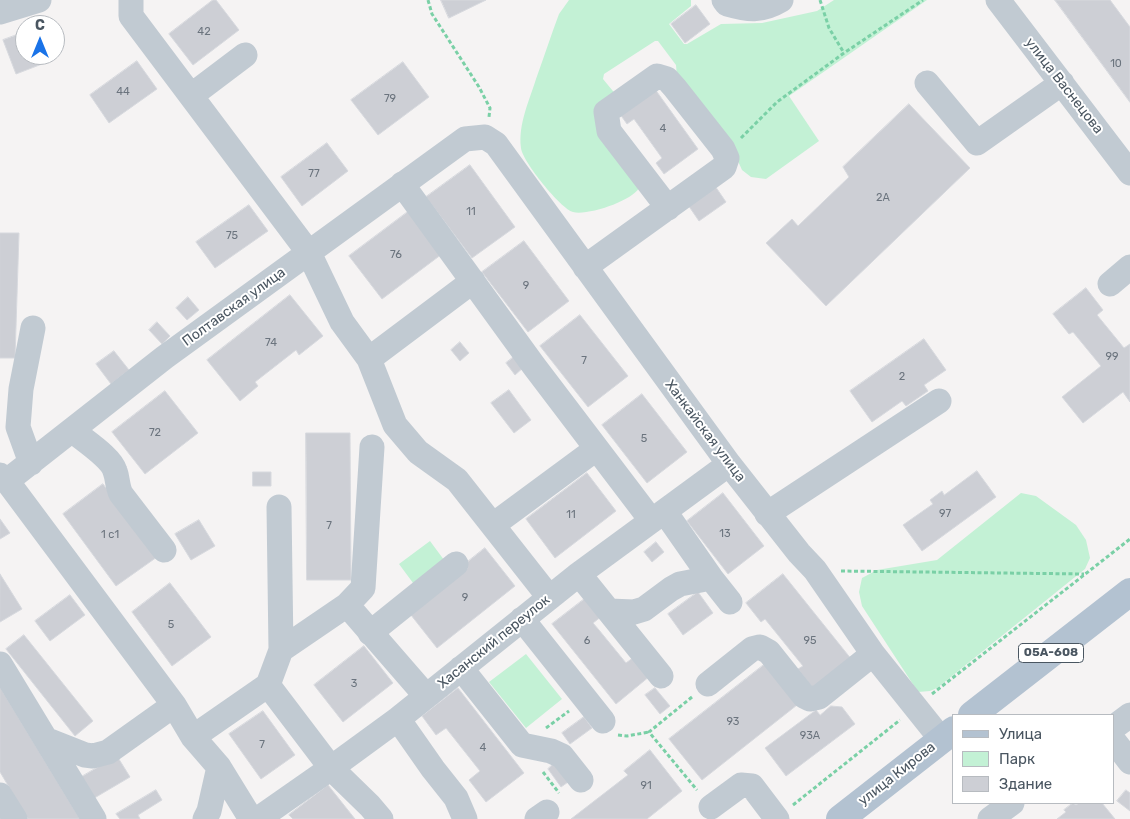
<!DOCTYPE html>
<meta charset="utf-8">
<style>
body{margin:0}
#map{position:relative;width:1130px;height:819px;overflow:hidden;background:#f5f3f3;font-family:Rubik,sans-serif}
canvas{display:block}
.legend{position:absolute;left:952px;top:714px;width:162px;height:90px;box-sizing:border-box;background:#fff;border:1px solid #b7bbc0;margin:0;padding:6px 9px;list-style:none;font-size:15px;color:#4a5661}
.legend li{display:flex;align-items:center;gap:10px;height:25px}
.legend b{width:25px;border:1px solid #b7bbc0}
.north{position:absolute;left:15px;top:15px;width:50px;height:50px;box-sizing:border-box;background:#fff;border:1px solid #b7bbc0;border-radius:50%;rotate:0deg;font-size:14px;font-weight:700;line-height:20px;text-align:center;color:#4a5661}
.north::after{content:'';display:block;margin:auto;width:18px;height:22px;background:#1a73e8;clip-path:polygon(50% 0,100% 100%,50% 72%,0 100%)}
</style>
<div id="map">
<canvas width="1130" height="819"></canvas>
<ul class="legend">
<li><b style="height:6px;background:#b3c2d1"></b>Улица</li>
<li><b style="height:14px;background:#c3f1d5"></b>Парк</li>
<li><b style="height:14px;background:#cdcfd5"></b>Здание</li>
</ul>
<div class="north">С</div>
</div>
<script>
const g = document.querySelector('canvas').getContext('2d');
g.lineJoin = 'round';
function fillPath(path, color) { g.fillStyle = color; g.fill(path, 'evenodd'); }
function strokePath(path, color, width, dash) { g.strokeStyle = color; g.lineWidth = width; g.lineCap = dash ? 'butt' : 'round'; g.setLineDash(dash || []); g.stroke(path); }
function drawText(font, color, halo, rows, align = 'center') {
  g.font = font + ' Rubik,sans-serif'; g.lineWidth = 4; g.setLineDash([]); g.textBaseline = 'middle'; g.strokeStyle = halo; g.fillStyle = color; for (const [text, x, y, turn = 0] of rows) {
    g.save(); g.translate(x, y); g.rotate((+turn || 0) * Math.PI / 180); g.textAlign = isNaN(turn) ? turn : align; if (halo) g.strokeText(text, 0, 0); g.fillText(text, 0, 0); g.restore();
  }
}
const green = new Path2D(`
 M569,0h122v6l-22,18 15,20h3l34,-20 41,-1 55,-12 17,-11h93l-138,96 30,45 -53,38 -15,-2 -9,-7 -9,-20 -56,-73 -1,-12 -18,-24h-3l-51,33 -1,5 14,17 -12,12 34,80c-7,13 -52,28 -66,24 -12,-3 -51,-51 -52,-64 -3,-24 8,-46 15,-69 8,-22 15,-44 23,-65z
 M1021,493l15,3 40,29 10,15 4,18 -5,11 -148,119 -7,3 -12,1 -56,-86 -3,-14 3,-14 15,-8 60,-10z
 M430,541l17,23 -31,23 -17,-23z
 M526,654l36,45 -36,29 -37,-46z`);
const building = new Path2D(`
 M213,0h3l23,30 -46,35 -24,-31z
 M441,0h45l-37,18z
 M1055,0h55l20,27v75z
 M696,5l14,19 -25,19 -14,-19z
 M25,32v23h29l1,4 -39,15 -13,-34z
 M137,61l20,28 -48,34 -19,-28z
 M403,62l26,35 -51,38 -27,-35z
 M652,85l46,64 -34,25 -8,-11 6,-5 -28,-39 -7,5 -10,-14z
 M909,104l61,64 -144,138 -60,-63 26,-24 6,7 51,-49 -6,-10z
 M327,143l21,28 -46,35 -21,-29z
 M470,165l45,62 -43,31 -46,-61z
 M713,183l13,19 -27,19 -13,-19z
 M249,205l19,26 -53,37 -19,-26z
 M409,211l33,43 -60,45 -33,-43z
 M0,233h19l-4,125h-15z
 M524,241l45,60 -41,31 -46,-60z
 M1086,288l17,22 -6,5 27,33 6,-4v58l-7,-10 -40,31 -21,-26 39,-31 -28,-34 -4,2 -16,-20z
 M290,295l33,41 -24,19 -3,-5 -41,32 3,4 -18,15 -33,-41z
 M188,297l11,13 -12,10 -11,-12z
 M580,315l48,61 -40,31 -48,-61z
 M157,322l13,14 -8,8 -13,-14z
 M924,339l22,31 -22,15 4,6 -22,15 -4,-5 -30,21 -22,-31z
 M460,342l9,11 -9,8 -9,-11z
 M114,351l15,19 -18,14 -15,-20z
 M515,356l9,11 -9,8 -9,-12z
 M509,390l22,30 -17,13 -23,-30z
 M165,391l33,42 -53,41 -33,-42z
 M642,394l45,58 -40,31 -45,-58z
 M306,433h44l1,147h-44z
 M977,471l19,26 -74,54 -19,-26 30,-21 -3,-4 12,-9 2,4z
 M253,472h18v14h-18z
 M587,473l29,38 -61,47 -29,-39z
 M103,484l54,73 -41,29 -53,-72z
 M723,493l41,53 -36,28 -41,-53z
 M0,519l10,14 -10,6z
 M199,520l16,26 -24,14 -16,-26z
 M656,542l8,10 -12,10 -8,-10z
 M485,548l30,38 -78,62 -30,-38 21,-10 40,-32 -3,-4z
 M0,574l22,35 -22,13z
 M783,574l69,86 -38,30 -16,-21 5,-3 -38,-47 -4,3 -15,-19z
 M170,583l41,54 -39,29 -40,-54z
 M698,592l15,21 -30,22 -15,-21z
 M70,595l15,20 -35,26 -15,-20z
 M587,597l15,19 -9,7 6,7 27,33 8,-6 16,19 -34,28 -64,-80z
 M24,635l69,86 -18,15 -69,-87z
 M364,646l29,37 -50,39 -29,-37z
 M765,664l32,41 -95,75 -33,-41z
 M0,687l80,132h-52l-28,-47z
 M458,688l66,85 -38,29 -17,-22 11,-9 -34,-43 -10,7 -14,-19z
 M655,688l15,18 -10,8 -15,-19z
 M831,706l11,1 13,17 -69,52 -21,-28 51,-38 4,5z
 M263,711l32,44 -34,24 -32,-45z
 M584,717l8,11 -22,16 -8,-11z
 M650,750l32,41 -35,28h-76l57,-44 -4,-4z
 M117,756l13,21 -39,23 -13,-21z
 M557,761l14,19 -10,7 -13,-18z
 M328,785l27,34h-62l-4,-4z
 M156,790l6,10 -24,15 2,4h-20l-4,-5z
 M1126,790l4,3v18l-13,-10z
 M1073,803l3,2 3,-2h23l13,16h-58l9,-7 -2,-2z`);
const path = new Path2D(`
 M428,0l4,14 47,73 11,21 -1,9
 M820,0l9,28 15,25
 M741,138l36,-36 67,-49 79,-53
 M841,571l243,3
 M932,694l198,-155
 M692,697l-43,35 48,58
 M546,728l23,-17
 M618,735l9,1 22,-4
 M543,772l16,21
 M793,805l107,-85`);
const minor = new Path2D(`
 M131,0v16l178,237 33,69 27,37 26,66 23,27 39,28 92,117
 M724,0l3,4c21,6 34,8 54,-4
 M998,0l132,173
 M0,12l39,-12
 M927,83l50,60 85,-60
 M192,95l53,-40
 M402,184l132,182 117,154
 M585,267l139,-100 3,-9 -4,-9 -48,-61 -8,-9 -10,-3 -51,36 3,19 59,77
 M1110,284l20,-17
 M369,359l104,-78
 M72,430c11,10 39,27 43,41 3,8 2,15 6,23l43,56
 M31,463l-13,-36 3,-38 12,-61
 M0,475l7,6 167,224 19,32 26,30 32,52
 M7,481l158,-124 300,-218 20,-2 11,7 233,320 70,89 16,17 58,84 68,85
 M279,507l2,143
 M665,512l46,66 19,24
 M767,514l172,-113
 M493,525l103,-76
 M579,574l82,102
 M347,605l79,91
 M609,611l25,1 10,-3 27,-20 9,-5 31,-6
 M522,619l81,102
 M370,633l86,-69
 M0,664l94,155
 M461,668l61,77 29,6 11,5 19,24
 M708,684l44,-35 8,-2 9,5 35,44 6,3 9,-2 54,-43
 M268,685l63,83 39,38 11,13
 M398,719l35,50 23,29 9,21
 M1114,727l16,-12
 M193,737l75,-52 13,-35 66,-45 16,-17 9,-141
 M47,740l38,15 8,1 15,-4 66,-47
 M1114,741l16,21
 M0,795l15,24
 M711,807l30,-22 11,1 25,33
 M205,819l4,-8 10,-44
 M258,819l73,-51 67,-49 181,-145 150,-110
 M537,819l10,-7
 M990,819l22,-16`);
const major = new Path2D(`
 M972,715l158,-123
 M840,819l114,-89`);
const numberNames = [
 ["42",204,32],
 ["10",1116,64],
 ["44",123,92],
 ["79",390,99],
 ["4",663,129],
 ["77",314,174],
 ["2А",883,198],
 ["11",471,212],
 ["75",232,236],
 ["76",396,255],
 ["9",526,286],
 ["74",271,343],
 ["99",1112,357],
 ["7",584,361],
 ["2",902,377],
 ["72",155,433],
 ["5",644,439],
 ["97",945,514],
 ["11",571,515],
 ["7",329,526],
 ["13",725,534],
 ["1 с1",110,535],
 ["9",465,598],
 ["5",171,625],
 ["6",587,641],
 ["95",810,641],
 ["3",354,684],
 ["93",733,722],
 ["93А",810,736],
 ["7",262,745],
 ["4",483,748],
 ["91",646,786]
];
const shields = [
 [1051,653,65]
];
const shieldNames = [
 ["05А-608",1051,653]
];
const streetNames = [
 ["улица Васнецова",1064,86,52],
 ["Полтавская улица",234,307,-36],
 ["Ханкайская улица",705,431,53],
 ["Хасанский переулок",494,642,-39],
 ["улица Кирова",897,774,-38]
];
fillPath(green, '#c3f1d5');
fillPath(building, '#cdcfd5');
strokePath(building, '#d7d9de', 1);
strokePath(path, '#7ad0a6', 3, [4, 2.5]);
strokePath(minor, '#c1cad2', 25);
strokePath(major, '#b3c2d1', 28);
drawText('11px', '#6b747e', null, numberNames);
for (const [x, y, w] of shields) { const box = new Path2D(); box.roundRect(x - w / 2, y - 9.5, w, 19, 4); g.fillStyle = '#fff'; g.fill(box); strokePath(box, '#4a5661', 1); }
drawText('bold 12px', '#4a5661', null, shieldNames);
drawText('14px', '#4a5661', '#fff', streetNames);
</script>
